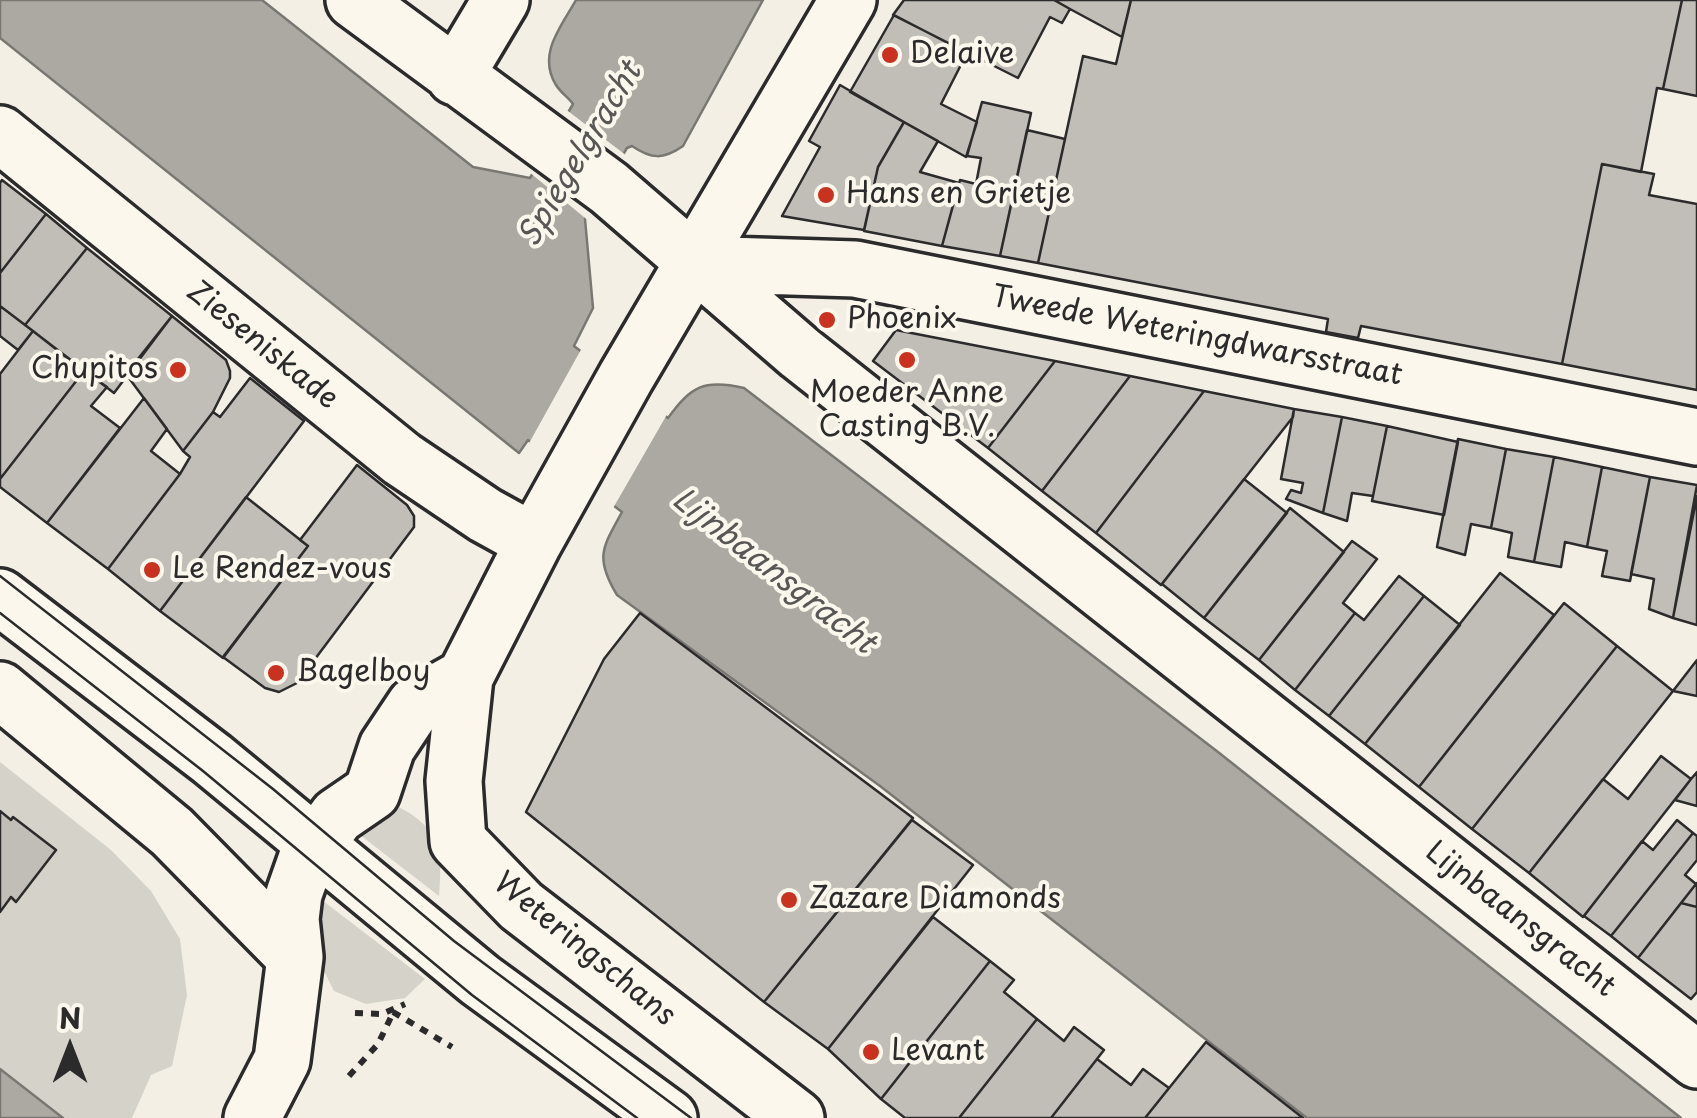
<!DOCTYPE html>
<style>
body{margin:0}
#map{position:relative;width:1697px;height:1118px;overflow:hidden;background:#f3efe4;font-family:"Playpen Sans",sans-serif}
canvas{display:block}
.north{position:absolute;left:20px;top:998px;width:100px;height:100px;-webkit-text-stroke:8px #fbf7ec;paint-order:stroke;rotate:0deg;font-size:28px;font-weight:700;line-height:40px;text-align:center;color:#2b2b2b}
.north::after{content:'';display:block;margin:auto;width:35px;height:45px;background:#2b2b2b;clip-path:polygon(50% 0,100% 100%,50% 72%,0 100%)}
</style>
<div id="map">
<canvas width="1697" height="1118"></canvas>
<div class="north">N</div>
</div>
<script>
const g = document.querySelector('canvas').getContext('2d');
g.lineJoin = 'round';
function fillPath(path, color) { g.fillStyle = color; g.fill(path, 'evenodd'); }
function strokePath(path, color, width, dash) { g.strokeStyle = color; g.lineWidth = width; g.lineCap = dash ? 'butt' : 'round'; g.setLineDash(dash || []); g.stroke(path); }
function drawText(font, color, halo, rows, align = 'center') {
  g.font = font + ' "Playpen Sans",sans-serif'; g.lineWidth = 8; g.setLineDash([]); g.textBaseline = 'middle'; g.strokeStyle = halo; g.fillStyle = color; for (const [text, x, y, turn = 0] of rows) {
    g.save(); g.translate(x, y); g.rotate((+turn || 0) * Math.PI / 180); g.textAlign = isNaN(turn) ? turn : align; if (halo) g.strokeText(text, 0, 0); g.fillText(text, 0, 0); g.restore();
  }
}
const green = new Path2D(`
 M0,762l111,88 40,41 29,48 7,56 -15,71 -21,9 -19,43h-69l-63,-49v-157l11,-15 5,5 40,-52 -56,-39z
 M397,806c43,22 46,45 42,90l-88,-68 21,-16z
 M314,894l111,85 -20,19 -39,6 -32,-13 -15,-30z`);
const water = new Path2D(`
 M0,0h262l211,167 57,11 43,-74c-5,-7 -12,-11 -17,-19 -19,-31 5,-58 20,-85h187l-80,146c-20,14 -32,13 -51,0l-5,2 -42,71 8,89 -19,38 94,72c23,-32 36,-39 76,-30l474,364 463,366h-374l-427,-332 -263,-191c-23,-38 -14,-48 5,-83l-94,-72 -9,13 -519,-415z
 M0,1069l63,49h-63z`);
const pier = new Path2D(`
 M564,108l63,48 -37,66 -61,-50z
 M583,346l86,65 -57,99 -83,-64 -6,8z`);
const building = new Path2D(`
 M904,0h150l16,9 -8,14 -12,-6 -32,61 -125,-63z
 M1054,0h77l-9,37 -52,-28z
 M1131,0h551l-19,89 -6,-1 -16,84 -39,-8 -40,200 -201,-38 -3,12 -32,-6 2,-13 -290,-56 45,-207 33,8z
 M1682,0h15v96l-34,-7z
 M894,15l73,38 -26,51 36,18 -11,35 -116,-65z
 M840,85l64,37 -26,45 -14,63 -82,-14 38,-69 -11,-6z
 M982,102l49,11 -31,143 -58,-10 18,-66 16,4 5,-26 -14,-2z
 M904,122l34,19 -18,31 39,11 -17,63 -78,-15 14,-64z
 M1027,130l38,9 -27,124 -38,-7z
 M1602,164l52,10 -5,21 48,9v186l-135,-26z
 M2,180l44,34 -46,59v-90z
 M46,214l41,34 -62,77 -25,-19v-33z
 M87,248l85,68 -58,77 -89,-68z
 M0,306l33,25 -15,19 -18,-14z
 M172,316l54,44 4,11v7l-17,34 -30,39 -57,-77z
 M896,330l159,31 -67,87 -115,-87z
 M33,331l51,40 -84,108v-105z
 M1055,361l75,15 -88,115 -54,-43z
 M84,371l23,16 -16,19 29,22 -73,95 -47,-36v-8z
 M1130,376l74,15 -108,142 -54,-42z
 M250,378l54,43 -144,190 -52,-42 72,-95 10,-17 -7,-6 30,-39 7,5z
 M1204,391l90,18 -1,8 -132,168 -65,-52z
 M144,398l23,31 -16,22 29,23 -72,95 -61,-46z
 M1294,409l48,8 -19,96 -37,-14 5,-9 10,3 2,-10 -22,-4z
 M1342,417l45,9 -14,70 -21,-3 -5,28 -24,-8z
 M1387,426l71,16 -14,73 -72,-14z
 M1458,439l48,10 -15,79 -20,-4 -6,31 -28,-8z
 M1506,449l48,8 -20,105 -26,-5 4,-24 -21,-5z
 M1554,457l48,10 -15,80 -22,-5 -4,25 -27,-5z
 M357,465l50,40 7,11v11l-117,156 -18,9 -14,-4 -42,-31 85,-111 -8,-6z
 M1602,467l48,10 -20,104 -28,-5 5,-25 -20,-4z
 M1650,477l47,8 -24,133 -24,-9 5,-30 -23,-5z
 M1244,479l43,34 -83,105 -42,-34z
 M1697,496v129l-24,-7z
 M246,497l62,49 -85,112 -63,-47z
 M1290,508l54,44 -85,108 -55,-42z
 M1352,541l25,18 -34,44 12,10 -60,77 -36,-30z
 M1500,573l54,42 -135,172 -54,-43z
 M1399,576l25,20 -95,120 -34,-26 60,-77 9,7z
 M1424,596l36,29 -95,119 -36,-28z
 M1564,603l53,43 -145,183 -53,-42z
 M640,613l273,205 -149,184 -238,-190 78,-153z
 M1617,646l56,45 -144,182 -57,-44z
 M1697,660v36l-24,-5z
 M1661,756l30,23 -108,138 -54,-44 74,-94 25,20z
 M1697,772v34l-22,-6 16,-21z
 M0,811l11,9 2,-3 43,33 -40,52 -5,-5 -11,15z
 M912,820l61,45 -145,184 -64,-47z
 M1677,820l16,13 -82,103 -27,-20 58,-75 11,9z
 M1693,833l4,3v24l-12,15 11,9 -58,74 -27,-22z
 M1697,883v24l-16,-4 15,-19z
 M1681,903l16,4v85l-6,7 -53,-41z
 M933,917l57,44 -109,138 -53,-50z
 M990,961l24,19 -10,12 33,27 -78,99h-54l-24,-19z
 M1037,1019l27,22 10,-14 30,23 -53,68h-92z
 M1206,1042l97,76h-158z
 M1097,1059l34,26 12,-16 26,19 -24,30h-94z`);
const path = new Path2D(`
 M393,1012l59,35
 M355,1013l27,1 23,-10
 M349,1076l29,-32 15,-31`);
const minor = new Path2D(`
 M354,0l255,188 191,165 897,707
 M455,77l46,-77
 M0,134l402,325 83,56 49,27
 M694,264l161,5 842,168
 M0,597l212,162 268,221 189,138
 M0,690l172,142 123,125
 M252,1118l30,-58 13,-103 -4,-38 3,-25 13,-37 30,-41 35,-24 15,-45 28,-42 50,-28
 M796,1118l-275,-212 -63,-65 -4,-60 11,-104 69,-135 92,-165 222,-377`);
const tram = new Path2D(`
 M0,576l273,213 181,152 237,177
 M0,613l203,158 269,224 165,123`);
const markers = [
 [890,55,10,"#c8321e"],
 [826,195,10,"#c8321e"],
 [827,320,10,"#c8321e"],
 [907,360,10,"#c8321e"],
 [178,370,10,"#c8321e"],
 [152,570,10,"#c8321e"],
 [276,673,10,"#c8321e"],
 [789,900,10,"#c8321e"],
 [871,1052,10,"#c8321e"]
];
const poiNames = [
 ["Delaive",910,55],
 ["Hans en Grietje",846,195],
 ["Phoenix",847,320],
 ["Chupitos",158,370,"right"],
 ["Moeder Anne",907,394,"center"],
 ["Casting B.V.",907,428,"center"],
 ["Le Rendez-vous",172,570],
 ["Bagelboy",296,673],
 ["Zazare Diamonds",809,900],
 ["Levant",891,1052]
];
const streetNames = [
 ["Tweede Weteringdwarsstraat",1197,337,11],
 ["Zieseniskade",262,346,39],
 ["Lijnbaansgracht",1520,920,38],
 ["Weteringschans",584,950,39]
];
const waterNames = [
 ["Spiegelgracht",581,155,-59],
 ["Lijnbaansgracht",773,572,38]
];
fillPath(green, '#d5d2c9');
fillPath(water, '#aca9a2');
strokePath(water, '#787772', 2.5);
fillPath(pier, '#f3efe4');
fillPath(building, '#c0beb6');
strokePath(building, '#2b2b2b', 2.5);
strokePath(minor, '#2b2b2b', 62);
strokePath(path, '#2b2b2b', 6, [8, 8]);
strokePath(minor, '#fbf7ec', 55);
strokePath(tram, '#2b2b2b', 2.5);
for (const [x, y, r, color] of markers) { const dot = new Path2D(); dot.arc(x, y, r, 0, 2 * Math.PI); g.fillStyle = color; g.fill(dot); strokePath(dot, '#fbf7ec', 4); }
drawText('30px', '#2b2b2b', '#fbf7ec', poiNames, 'left');
drawText('30px', '#2b2b2b', '#fbf7ec', streetNames);
drawText('italic 32px', '#585755', '#fbf7ec', waterNames);
</script>
